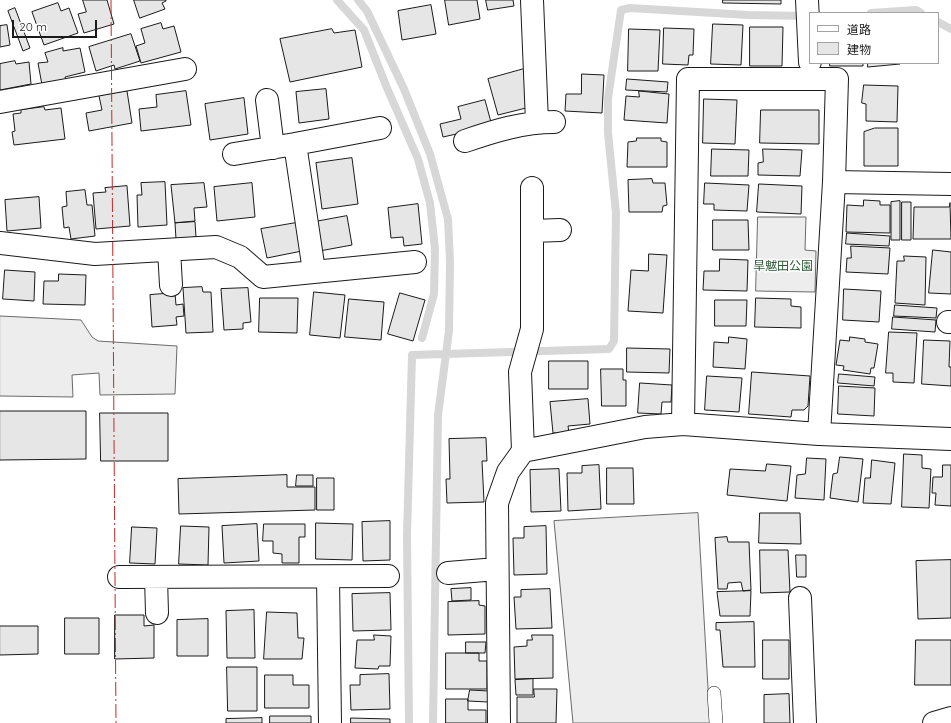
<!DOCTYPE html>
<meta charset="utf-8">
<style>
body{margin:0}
#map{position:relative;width:951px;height:723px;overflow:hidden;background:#fff;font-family:Quicksand,"Noto Sans JP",sans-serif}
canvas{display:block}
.legend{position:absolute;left:809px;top:12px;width:130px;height:52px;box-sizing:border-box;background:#fff;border:1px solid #a3a3a3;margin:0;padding:5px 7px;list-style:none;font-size:12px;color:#1a1a1a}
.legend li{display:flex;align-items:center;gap:8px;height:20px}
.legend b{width:20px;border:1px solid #a3a3a3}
.scale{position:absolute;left:12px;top:20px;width:85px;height:18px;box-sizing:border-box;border:2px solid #1a1a1a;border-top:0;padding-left:5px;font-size:12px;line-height:14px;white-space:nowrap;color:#1a1a1a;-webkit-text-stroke:3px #fff;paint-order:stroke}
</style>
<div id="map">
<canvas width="951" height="723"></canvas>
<ul class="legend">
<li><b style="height:5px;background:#fff"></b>道路</li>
<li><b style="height:11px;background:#e6e6e6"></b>建物</li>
</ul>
<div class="scale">20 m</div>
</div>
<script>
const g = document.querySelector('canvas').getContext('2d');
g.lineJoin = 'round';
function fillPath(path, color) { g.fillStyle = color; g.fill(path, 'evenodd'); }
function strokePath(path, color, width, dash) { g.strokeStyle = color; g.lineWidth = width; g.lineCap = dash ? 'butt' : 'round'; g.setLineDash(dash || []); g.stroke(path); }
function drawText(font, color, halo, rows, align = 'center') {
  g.font = font + ' Quicksand,"Noto Sans JP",sans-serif'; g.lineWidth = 3; g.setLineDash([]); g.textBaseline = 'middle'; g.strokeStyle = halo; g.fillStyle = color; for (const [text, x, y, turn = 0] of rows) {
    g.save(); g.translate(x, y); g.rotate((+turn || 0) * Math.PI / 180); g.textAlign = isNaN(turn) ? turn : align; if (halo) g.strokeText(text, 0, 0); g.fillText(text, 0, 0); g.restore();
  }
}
const built = new Path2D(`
 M758,217h48l-1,33 11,1 -1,41 -59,-1z
 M0,316l81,4 11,17 6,4 79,5 -2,48 -75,1 -1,-22 -27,2 1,22 -73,-1z
 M698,513l12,210h-137l-19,-202z`);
const stream = new Path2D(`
 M337,0l27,30 23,58 31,71 12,44 5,46 -1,45 -12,44
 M358,0l9,11 37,78 26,65 18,65 2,42 -1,70 -11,84 -5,308
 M871,13l45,-3 5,3
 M938,22l13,7
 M409,723l-2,-188 5,-180 197,-6 5,-8 2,-128 -8,-80v-35l13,-88 9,-2 118,7 58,1`);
const building = new Path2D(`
 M83,0h24l7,24 -30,9 -6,-19 8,-2z
 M134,0h32v1l-4,2 3,6 -25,9z
 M445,0h32l3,19 -31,6z
 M486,0h27l1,6 -26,4z
 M723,0h58v4l-58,-1z
 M58,3l3,8 8,-3 9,25 -34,12 -12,-33z
 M431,5l5,29 -34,6 -4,-29z
 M15,8l15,40 -7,3 -15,-40z
 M161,23l2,6 11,-3 7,26 -40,11 -5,-17 9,-3 -4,-14z
 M713,24l30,1 -2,40 -30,-1z
 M7,25l3,20 -10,2v-21z
 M750,27h33l-1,39h-32z
 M664,28l30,1 -1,26h-4l-1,10 -25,-1z
 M332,29l2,4 21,-3 7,37 -72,15 -10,-43z
 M629,29l31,1 -2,41h-30z
 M131,34l9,27 -25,8 -1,-4 -18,6 -7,-24z
 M63,48v3l17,-3 5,24 -20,5 1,3 -24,5 -4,-22 10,-1 -3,-9z
 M15,61l1,3 13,-2 2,22 -31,6v-26z
 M830,63h33v3h-33z
 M868,63h32v1l-32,3z
 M524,69l10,37 -36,9 -10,-36z
 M582,74l22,1 -2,38 -37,-2 1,-17h15z
 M627,79l41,3 -1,10 -41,-2z
 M864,85l34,1 -1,36 -31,-1v-17l-4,-1z
 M326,89l3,30 -30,4 -3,-31z
 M127,91l5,32 -43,8 -3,-18 16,-3 -3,-14z
 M186,91l5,34 -50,6 -2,-22 18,-2 -1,-12z
 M639,91l30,3 -2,29 -43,-3 2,-24 13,1z
 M244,98l4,36 -38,6 -5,-36z
 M704,99l33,1 -2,44 -32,-1z
 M485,100l7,26 -49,11 -3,-13 21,-5 -3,-12z
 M44,107l1,3 16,-2 4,31 -51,6 -2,-13 3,-1 -2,-17 8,-1v-3z
 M761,110h58v34l-59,-1z
 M875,128h23v38h-34v-34z
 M637,138h24v3l6,1v25h-40l1,-25 8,-1z
 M712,149l37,1 -1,26h-37z
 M763,149l39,1 -2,26 -42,-1v-12l5,-1z
 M352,158l6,46 -36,5 -6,-46z
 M652,179l1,4h12l2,22 -4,1 -1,6h-33l-1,-32z
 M165,182l2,43 -29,2 -1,-32h5l-1,-12z
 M204,183l3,24 -13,1 1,13 -20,2 -4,-38z
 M252,183l3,34 -38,4 -3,-34z
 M705,183l44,2 -2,26 -33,-1v-6h-10z
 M759,184l43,2 -1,28 -44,-2z
 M127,186l3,40 -34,3 -3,-36 13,-1 -1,-4z
 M85,190l2,15h5l3,31 -24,3 -2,-12 -5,1 -2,-21 5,-1 -1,-14z
 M39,197l2,31 -34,3 -2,-31z
 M864,200l16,1v4h10v28l-44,-1 1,-27 16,1z
 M900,201v39h-9v-38z
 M902,202h9v38h-9z
 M950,203l1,36h-38l1,-32h35z
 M418,204l4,40 -18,2 -1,-9 -12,1 -3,-30z
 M347,216l5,29 -38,7 -5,-29z
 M713,220h35l1,30h-36z
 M195,222l1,15 -20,2 -1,-16z
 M296,223l6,28 -35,7 -6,-29z
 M847,233l43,3 -1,10 -43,-2z
 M851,246l39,2 -2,26 -42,-2 1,-14h4z
 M933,250l18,2v42l-22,-1z
 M649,254l18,1 -4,58 -35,-2 3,-41 17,1z
 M904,256l22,1 -1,48 -30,-2 2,-42h7z
 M720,259l28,1 -1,31 -44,-1 1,-19h15z
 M5,270l30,2 -1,29 -31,-2z
 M59,274l27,1 -1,30 -42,-1 1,-23h14z
 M202,287l1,5h8l2,40 -27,1 -3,-45z
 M248,288l3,34 -8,1v6l-19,1 -3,-41z
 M844,289l37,2 -2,31 -36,-2z
 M314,292l31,3 -5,43 -30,-3z
 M175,293l1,12 7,-1 1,12 -8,1 1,8 -25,2 -2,-32z
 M400,293l25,7 -12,41 -25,-7z
 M260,298h38l-1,35 -38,-1z
 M756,298l35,1v7l10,1v21l-46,-1z
 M349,299l35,3 -3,38 -36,-3z
 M715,300h32l-1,26h-31z
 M895,305l42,3 -1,10 -42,-2z
 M893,317l43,3 -1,12 -43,-3z
 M889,332l28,1 -3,50 -21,-1v-9h-7z
 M729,337l18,2 -2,30 -32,-2 1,-25 14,1z
 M850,337l15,2v3l13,2 -4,24h-3l-1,6 -27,-4 1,-4 -8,-1 4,-25 9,1z
 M924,340l26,1 -1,26h2v19l-29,-2z
 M627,348l43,1 -1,24 -42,-1z
 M549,361h39v28h-39z
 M601,369h22v11h3v26h-24z
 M752,372l58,4 -2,30 -4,4h-12l-1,7 -42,-3z
 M839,374l36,3 -1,9 -36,-3z
 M707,376l35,2 -3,34 -34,-2z
 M640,383l32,2 -1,17h-9l-1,12 -23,-1z
 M839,386l36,2 -1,28 -36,-2z
 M588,399l2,25 -22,2 1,7h-16l-3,-31z
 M0,411h86v48l-86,1z
 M100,413h68v48h-67z
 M486,438l1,23h-5l2,41 -37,1 -1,-24h4l-1,-40z
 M904,454l18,1v13l9,1 -2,39 -27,-1z
 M840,457l23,2 -5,43 -28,-4 3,-24 4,-1z
 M807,458l19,1 -2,41 -29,-2 2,-23 8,-1z
 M872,460l23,3 -4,41 -28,-1 2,-25h5z
 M767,464l24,2 -4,35 -60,-6 3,-26 35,2z
 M599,465l2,44 -33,2 -1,-38h15v-7z
 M943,465h8v41l-16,-1 1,-12h-4l1,-16h9z
 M607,468h26l1,36h-27z
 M559,469l2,42 -30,1 -1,-42z
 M287,475v12h28v23l-136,4 -1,-35z
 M297,475h16v11h-17z
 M317,478h17v32h-17z
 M760,513h40l1,31 -42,-1z
 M390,521v39l-27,1 -1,-39z
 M316,523l37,1 -1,36 -36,-1z
 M257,524l2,37 -35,2 -2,-37z
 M264,524h41v13h-6v26h-17v-9l-9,-1v-12h-10z
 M181,526l28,1 -1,38 -29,-1z
 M546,526l1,48 -33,1 -1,-37h11v-11z
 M132,527l25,1 -2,36 -25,-1z
 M727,537l1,5h21l2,48 -8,1 -2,-9 -13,1 -1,6h-9l-3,-51z
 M760,550h28l2,42 -29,1z
 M796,555h10v22h-9z
 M951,560v58l-33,1 -2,-58z
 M471,588v12l-19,1 -1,-12z
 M550,589l2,39 -36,1 -2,-32h7v-7z
 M751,591l-1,25h-30l-3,-24z
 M390,593l1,37 -38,1 -1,-37z
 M479,601v4l6,1v28l-37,1v-33z
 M254,610l1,48h-28l-1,-47z
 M267,612l30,1 1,25h6l-2,21h-38z
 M115,615h29v11l10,-1v33l-39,1z
 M65,618h34v36h-34z
 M208,619v37h-31v-36z
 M754,622l1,45h-32l-3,-37h-4v-7z
 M0,626h38v28l-38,1z
 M374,635l17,1 -1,30h-11l-1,3 -23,-1 2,-28h17z
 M532,635h21v43l-38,1 -1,-32 13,-1v-6h5z
 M763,640h26v39h-26z
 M916,640h35v45h-36z
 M466,642h20l-1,11h-19z
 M446,653h33v8h8v28h-41z
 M227,667h30v44h-29z
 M389,674l1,35 -39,1 -1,-25h10v-10z
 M265,675h28v10h16v23h-44z
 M533,679v16h-17l-1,-15z
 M534,689h23l-1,34h-39v-26h17z
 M470,690l19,1 -1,11 -20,-1z
 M789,694l1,29h-26v-28z
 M446,699h22v11h18v13h-40z
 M270,716h41v7h-41z
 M262,718v5h-36v-4z
 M351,718l39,1v4h-39z`);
const service = new Path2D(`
 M714,693l2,30`);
const minor = new Path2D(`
 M532,0l5,122
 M807,0l3,62
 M267,100l6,48
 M0,102l185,-33
 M465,141c29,-10 58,-19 89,-19
 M234,154l61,-10
 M834,182l117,2
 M532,231l28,-1
 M0,243l95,11 121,-7 24,10 23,20 152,-15
 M169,250l2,35
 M314,271l-19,-127 85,-16
 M948,322h3
 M683,424l5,-345h149l-3,103 -15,252
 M523,451l-3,-79 12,-43v-141
 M448,573l49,-4
 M119,577l269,-1
 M156,577l1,36
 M328,577l2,146
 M800,598l5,125
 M499,723l-2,-220 11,-31 15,-21 122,-24 38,-3 136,10 132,5`);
const trunk = new Path2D(`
 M934,723l17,-5`);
const power = new Path2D(`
 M111,0l5,723`);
const parkNames = [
 ["旱魃田公園",783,266]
];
fillPath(built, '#ededed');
strokePath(built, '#6a6a6a', 1);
strokePath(stream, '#d7d7d7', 8);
fillPath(building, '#e6e6e6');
strokePath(building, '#1a1a1a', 1);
strokePath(service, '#1a1a1a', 14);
strokePath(minor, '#1a1a1a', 24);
strokePath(trunk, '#1a1a1a', 24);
strokePath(service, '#fff', 13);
strokePath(minor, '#fff', 22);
strokePath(trunk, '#fff', 22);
strokePath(power, '#c62828', 1, [14, 3, 2, 3]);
drawText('12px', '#2b5a34', '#fff', parkNames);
</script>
